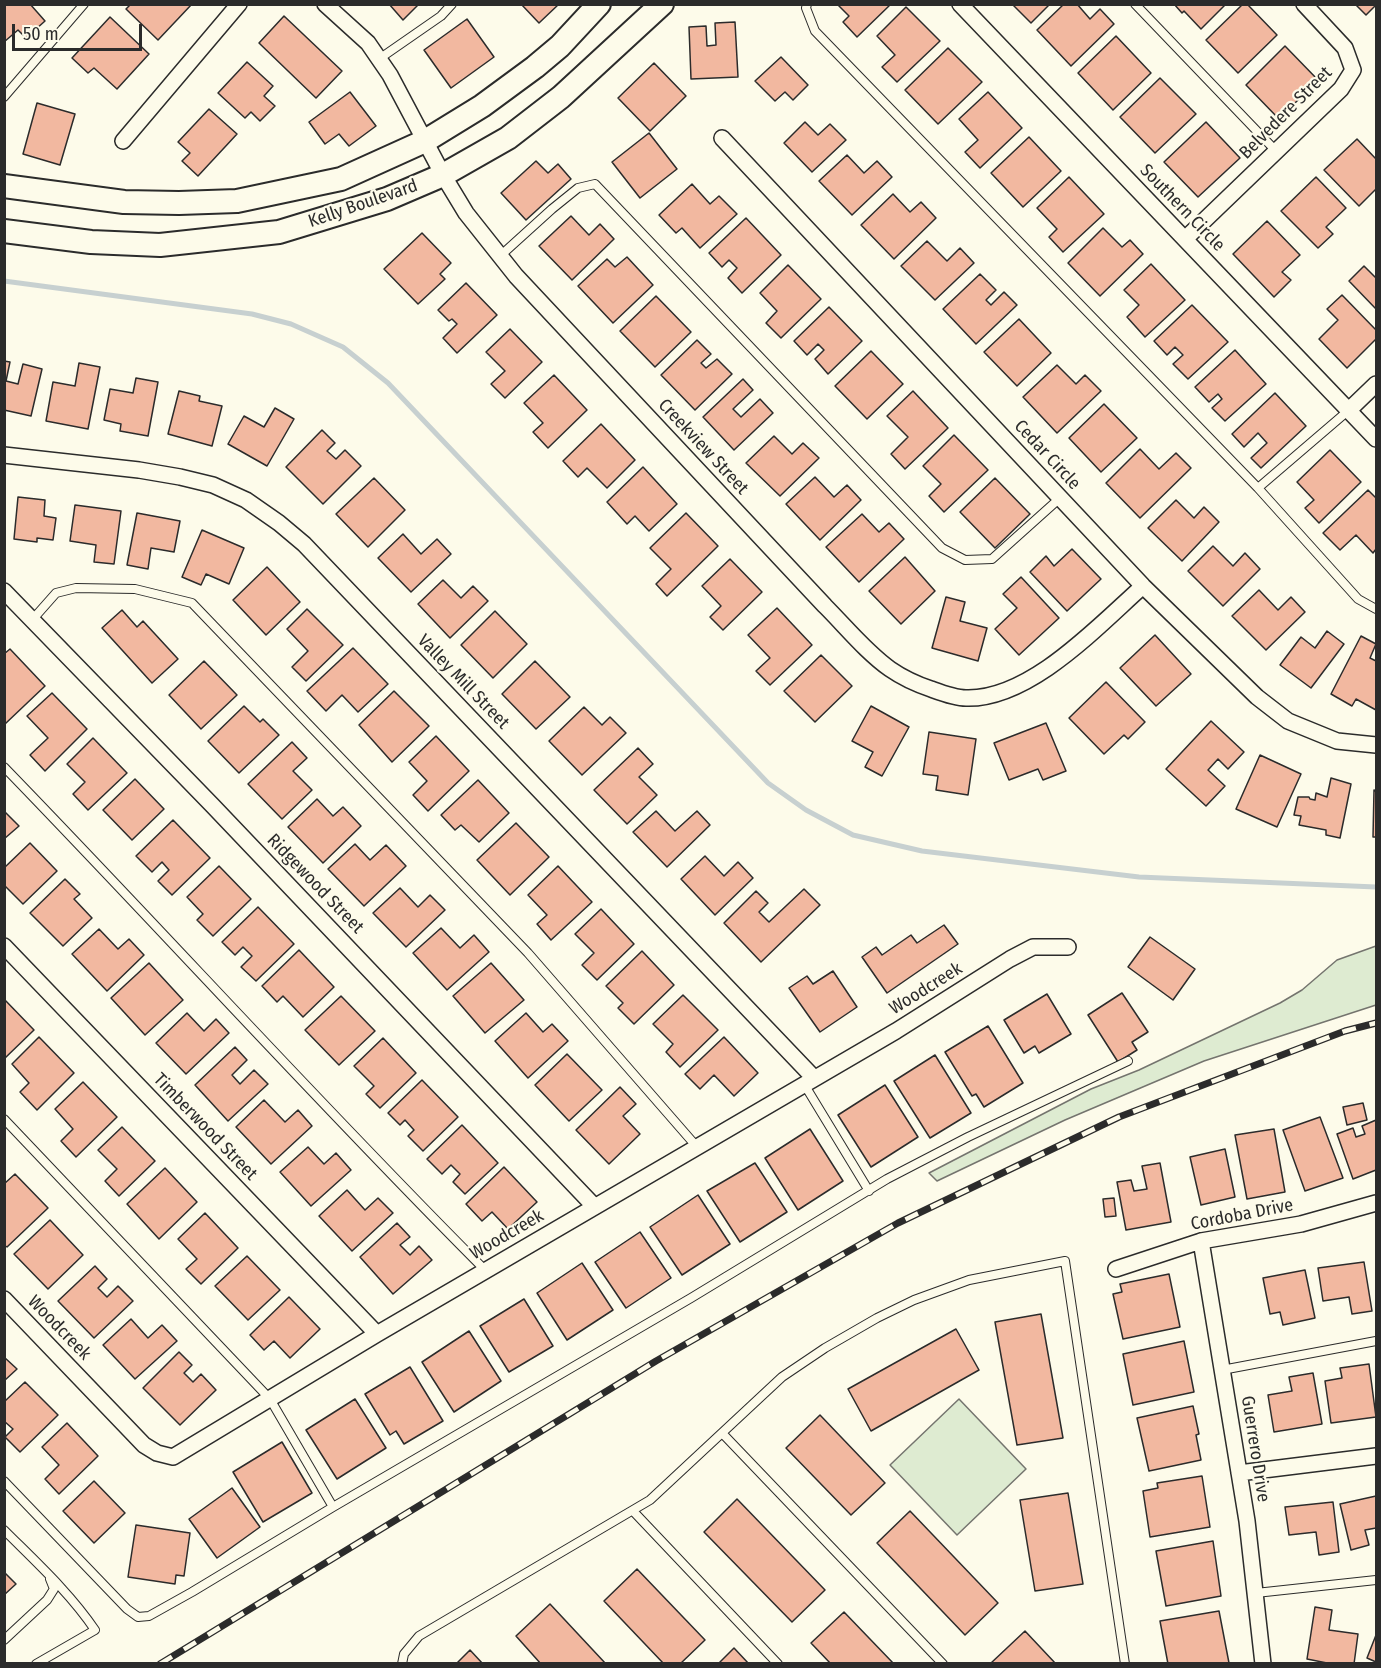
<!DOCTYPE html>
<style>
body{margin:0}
#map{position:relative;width:1381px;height:1668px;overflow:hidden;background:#fdfbea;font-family:"Fira Sans Condensed",sans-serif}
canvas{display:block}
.frame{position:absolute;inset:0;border:6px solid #2b2b2b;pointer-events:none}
.scale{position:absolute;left:12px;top:24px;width:130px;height:27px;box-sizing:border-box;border:3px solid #2b2b2b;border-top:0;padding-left:8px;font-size:18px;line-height:21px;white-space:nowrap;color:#2b2b2b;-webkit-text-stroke:4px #fdfbea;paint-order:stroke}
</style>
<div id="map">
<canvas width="1381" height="1668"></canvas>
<div class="frame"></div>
<div class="scale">50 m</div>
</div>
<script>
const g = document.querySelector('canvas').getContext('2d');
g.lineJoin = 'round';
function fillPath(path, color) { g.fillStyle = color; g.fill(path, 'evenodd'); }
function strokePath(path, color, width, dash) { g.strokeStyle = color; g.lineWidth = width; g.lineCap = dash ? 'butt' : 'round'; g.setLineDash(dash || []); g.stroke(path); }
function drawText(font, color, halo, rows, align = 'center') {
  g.font = font + ' "Fira Sans Condensed",sans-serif'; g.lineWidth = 4.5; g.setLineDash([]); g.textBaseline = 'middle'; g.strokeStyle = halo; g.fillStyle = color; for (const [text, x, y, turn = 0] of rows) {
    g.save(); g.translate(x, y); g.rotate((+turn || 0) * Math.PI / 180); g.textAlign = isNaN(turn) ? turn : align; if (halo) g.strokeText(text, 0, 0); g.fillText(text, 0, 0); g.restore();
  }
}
const green = new Path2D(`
 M1376,946v59l-172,56 -139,59 -128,61 -8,-8 162,-84 48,-19 141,-67 22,-13 35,-30z
 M959,1399l67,70 -69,66 -67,-70z`);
const stream = new Path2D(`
 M4,281l248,33 39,10 52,23 45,36 380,400 38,27 47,25 69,16 217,26 237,10`);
const building = new Path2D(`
 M4,4h26l15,17 -19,17 -8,-8 -14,12z
 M131,4h61l-34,36 -32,-31z
 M389,4h30l-16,16z
 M521,4h38l-20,19z
 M837,4h54l-34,33 -14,-15 6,-6z
 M1012,4h38l-19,19z
 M1064,4h13l13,15 10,-10 14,15 -43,42 -34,-36z
 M1174,4h52l-25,25 -17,-18 -2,2z
 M1243,4h4l30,31 -39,38 -32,-33z
 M1355,4h21v1l-10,10z
 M906,7l34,34 -43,41 -15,-15 13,-12 -18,-19z
 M284,16l58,55 -26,27 -57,-55z
 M110,17l39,37 -32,35 -23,-21 -6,5 -16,-15z
 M467,19l27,38 -43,31 -27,-38z
 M735,22l3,55 -47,2 -2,-52 17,-1 1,20 9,-1 -1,-22z
 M1116,36l35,37 -38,37 -35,-37z
 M1285,46l33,34 -39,39 -33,-34z
 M948,48l34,34 -44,42 -33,-34z
 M781,57l27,28 -15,15 -8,-8 -10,9 -20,-20z
 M247,62l26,24 -9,10 11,10 -15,15 -9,-9 -6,6 -27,-25z
 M654,63l32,33 -36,35 -32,-33z
 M1160,78l36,36 -41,39 -35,-36z
 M350,92l26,34 -27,20 -10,-12 -14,10 -16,-22z
 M988,92l34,36 -42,40 -15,-16 13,-12 -19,-21z
 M37,103l38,11 -15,51 -37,-11z
 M209,109l28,25 -39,42 -16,-15 8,-8 -12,-11z
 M805,122l13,13 12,-11 16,16 -34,32 -28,-29z
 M1206,122l34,36 -42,39 -34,-35z
 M649,133l28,36 -37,29 -28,-36z
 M1029,137l32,34 -38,36 -32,-34z
 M1357,139l19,20v30l-17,17 -35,-36z
 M847,155l17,18 13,-12 15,16 -40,38 -33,-34z
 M536,161l12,12 10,-9 13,15 -45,41 -25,-27z
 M1069,177l35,37 -41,38 -14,-15 8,-8 -20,-21z
 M1316,177l30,31 -20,19 7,7 -15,14 -37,-37z
 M692,184l18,20 9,-8 18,18 -37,34 -18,-20 -6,5 -17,-18z
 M893,194l17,18 11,-10 15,16 -42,41 -33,-34z
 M571,216l18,19 11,-11 14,15 -42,41 -33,-34z
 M746,218l35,37 -39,38 -14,-15 9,-10 -8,-8 -7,7 -13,-14z
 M1267,221l33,34 -18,17 9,8 -17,17 -41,-43z
 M1103,228l19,19 8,-7 13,14 -43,42 -32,-33z
 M422,233l29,30 -11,11 5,5 -27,25 -34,-35z
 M927,241l20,20 13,-13 14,15 -39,37 -34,-34z
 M627,257l26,28 -40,38 -35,-37 29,-27 8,8z
 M1151,264l34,36 -40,37 -18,-20 12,-12 -15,-15z
 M788,265l33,34 -40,39 -15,-15 11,-12 -17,-18z
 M1364,266l12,12v31l-27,-28z
 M980,274l16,16 -10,10 5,5 13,-13 13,13 -41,39 -33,-35z
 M466,283l31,32 -40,38 -14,-15 14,-14 -5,-5 -3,2 -11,-11z
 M1342,295l34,35v9l-29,29 -28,-29 19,-19 -11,-11z
 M656,296l35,36 -36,35 -35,-36z
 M1192,305l36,37 -40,37 -15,-15 10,-9 -8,-8 -8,8 -13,-14z
 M829,307l33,34 -34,33 -13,-15 9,-9 -6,-6 -11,11 -13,-14z
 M1019,319l32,34 -34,33 -33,-34z
 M510,329l32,33 -37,36 -14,-14 14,-13 -19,-19z
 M697,340l14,14 -10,9 5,5 11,-9 15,15 -37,36 -34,-35z
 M1235,350l31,34 -41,37 -13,-13 10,-9 -4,-5 -9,8 -14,-15z
 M871,351l32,33 -36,35 -32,-33z
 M4,361l6,1 -4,19 12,3 5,-20 19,5 -11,47 -27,-6z
 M79,363l21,4 -12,62 -42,-8 7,-39 22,4z
 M1057,365l19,19 9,-9 16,16 -44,42 -34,-36z
 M554,375l33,35 -39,38 -15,-16 10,-9 -19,-20z
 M136,378l22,4 -10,54 -28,-5 1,-7 -17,-4 6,-31 23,4z
 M743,379l10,11 -20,19 8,8 19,-18 13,14 -39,37 -31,-33z
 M179,391l21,5 -1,5 23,5 -10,40 -44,-12z
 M913,391l35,37 -43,41 -14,-15 17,-17 -21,-21z
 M1275,393l31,33 -45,42 -10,-10 16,-15 -9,-10 -14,14 -12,-13z
 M1104,404l33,34 -36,34 -32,-34z
 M275,408l19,11 -27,47 -39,-22 16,-28 20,11z
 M601,424l34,36 -28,28 -20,-20 -9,9 -15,-16z
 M322,430l13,13 -8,8 9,8 9,-9 16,16 -38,38 -37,-37z
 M954,435l34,35 -44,42 -15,-16 12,-12 -18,-18z
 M774,436l18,18 11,-11 16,15 -39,38 -34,-33z
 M1140,449l19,20 17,-16 15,15 -51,50 -34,-35z
 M1330,450l31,32 -42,41 -14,-15 9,-8 -17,-18z
 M643,467l34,37 -28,27 -14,-15 -8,8 -20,-22z
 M815,477l19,20 13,-12 14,15 -41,40 -34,-36z
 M374,478l31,32 -37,37 -32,-33z
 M995,478l35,36 -35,34 -35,-36z
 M1368,490l8,8v51l-3,4 -17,-18 -16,15 -17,-17z
 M18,497l27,3 -1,16 12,2 -3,22 -16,-2v4l-23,-3z
 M1176,500l18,18 10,-11 15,15 -37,39 -34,-33z
 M75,505l46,6 -7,53 -20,-2 2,-17 -26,-4z
 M137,513l43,8 -6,31 -23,-4 -3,21 -21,-4z
 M686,513l32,33 -51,50 -11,-12 15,-15 -21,-21z
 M862,514l17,18 10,-9 15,16 -45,43 -33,-35z
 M202,530l42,18 -15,36 -23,-10 -5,11 -19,-8z
 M403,534l18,20 16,-15 14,15 -40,38 -33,-34z
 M1213,546l20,20 12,-13 15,16 -37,37 -35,-35z
 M1072,549l29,30 -34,32 -37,-39 16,-16 8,10z
 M905,557l30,34 -34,33 -32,-33z
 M730,559l32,33 -39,38 -13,-13 11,-11 -19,-20z
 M267,567l33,35 -34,33 -33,-35z
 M1021,577l38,41 -40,37 -24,-26 22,-21 -14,-14z
 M443,580l18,18 12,-12 15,15 -38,37 -32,-34z
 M1259,590l19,20 13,-13 14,15 -39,38 -34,-34z
 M946,597l19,5 -5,19 27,7 -9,33 -46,-13z
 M777,608l35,37 -42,40 -14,-14 14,-13 -22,-23z
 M307,609l36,36 -37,36 -14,-14 16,-16 -21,-22z
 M122,610l15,17 6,-6 35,38 -26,24 -50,-55z
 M495,611l32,33 -34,34 -32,-33z
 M1327,631l17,13 -33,44 -31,-23 21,-28 14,11z
 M1155,635l36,39 -35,32 -36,-38z
 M1361,636l15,8 -6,14 6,3v49l-20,-11 -4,7 -21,-12z
 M353,648l35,36 -30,28 -16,-17 -16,16 -19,-20z
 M10,649l35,37 -40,38 -1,-70z
 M821,655l31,31 -37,36 -31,-31z
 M204,661l33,34 -36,34 -32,-34z
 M535,661l35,36 -34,32 -34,-35z
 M1106,682l39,40 -17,17 -4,-4 -20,19 -35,-36z
 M394,691l35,35 -37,36 -33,-37z
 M52,693l35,36 -42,42 -15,-16 18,-17 -21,-22z
 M244,706l16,16 3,-3 16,16 -40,38 -31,-32z
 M871,706l38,21 -27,49 -17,-9 8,-15 -21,-11z
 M584,707l18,18 8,-8 16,16 -44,42 -33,-34z
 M1211,721l33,31 -16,17 -10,-10 -10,11 17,16 -19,20 -40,-37z
 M1046,723l20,48 -23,9 -5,-11 -29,11 -15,-37z
 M929,732l47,7 -8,56 -32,-5 2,-14 -15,-2z
 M436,736l33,35 -41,40 -15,-16 14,-14 -18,-19z
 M93,738l34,35 -39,37 -15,-16 12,-12 -18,-18z
 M292,742l15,16 -14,13 19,19 -30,29 -34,-35z
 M638,748l15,16 -14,13 18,18 -30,29 -33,-34z
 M1260,755l41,19 -24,53 -41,-18z
 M1331,778l20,6 -11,54 -14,-3v-5l-27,-5 2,-9 -7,-1 4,-18h11l1,2 5,1 1,-7 11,4z
 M135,779l29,30 -32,31 -29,-30z
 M478,780l31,33 -30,29 -18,-17 -6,5 -14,-15z
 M1374,790l2,1v46h-3z
 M317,799l16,17 10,-9 18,19 -38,37 -35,-36z
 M4,811l15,15 -15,13z
 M656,811l19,20 22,-20 13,14 -43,42 -34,-35z
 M173,820l37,38 -38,37 -14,-14 11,-11 -7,-8 -10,10 -16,-16z
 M516,823l33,34 -39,38 -33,-35z
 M30,843l27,28 -34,33 -19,-19v-17z
 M355,844l15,16 16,-15 20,21 -42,40 -36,-37z
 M705,856l19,20 14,-14 15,16 -38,37 -34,-36z
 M219,866l32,33 -38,37 -16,-16 6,-6 -16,-17z
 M558,866l34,36 -41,38 -14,-16 10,-9 -19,-20z
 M65,879l15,15 -6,5 18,19 -29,28 -33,-33z
 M400,888l18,19 12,-12 15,15 -39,37 -33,-34z
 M804,889l16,16 -59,57 -37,-39 32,-32 12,12 -9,9 10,10z
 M258,907l36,37 -38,37 -15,-14 11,-11 -9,-9 -8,8 -13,-13z
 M601,909l33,35 -37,36 -15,-15 12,-12 -19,-19z
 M944,925l14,19 -71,49 -25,-36 14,-10 6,8 29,-20 6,8z
 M441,928l19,20 14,-13 15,17 -42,38 -34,-37z
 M99,929l19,20 11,-10 15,16 -37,36 -35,-37z
 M1150,937l45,32 -22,31 -45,-33z
 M299,950l35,37 -31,30 -20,-21 -6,6 -15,-16z
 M642,951l32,34 -40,39 -16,-16 5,-5 -17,-17z
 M149,963l34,37 -38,35 -34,-37z
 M491,963l33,37 -39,33 -32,-37z
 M833,971l24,36 -37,25 -31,-44 18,-12 6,8z
 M1122,993l26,39 -16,10 5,8 -19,12 -30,-47z
 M1047,994l24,40 -32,19 -4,-7 -11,7 -20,-33z
 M683,995l35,35 -38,37 -14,-15 7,-8 -20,-20z
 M341,996l34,35 -36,34 -34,-35z
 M4,999l30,31 -30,29z
 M187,1013l17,18 12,-12 13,14 -43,41 -30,-31z
 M526,1013l17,19 9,-8 16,17 -40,37 -33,-37z
 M988,1026l35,57 -39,24 -8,-13 -4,2 -27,-44z
 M39,1037l35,36 -37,37 -17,-18 9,-9 -17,-19z
 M724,1037l34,36 -24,23 -20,-21 -14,14 -15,-15z
 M383,1038l33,35 -36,35 -14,-14 8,-8 -20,-20z
 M235,1047l12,13 -15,15 8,9 14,-14 14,14 -40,37 -33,-36z
 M567,1054l35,36 -33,31 -34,-36z
 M935,1055l36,58 -41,25 -36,-57z
 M422,1080l36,37 -35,34 -15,-15 6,-6 -9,-10 -5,5 -12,-12z
 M83,1082l34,35 -41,40 -15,-16 12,-12 -18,-20z
 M885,1085l33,52 -47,30 -33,-52z
 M620,1087l16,17 -13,12 17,18 -31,30 -33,-34z
 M264,1100l21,22 13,-12 14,16 -41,38 -35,-37z
 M1363,1103l4,17 -20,5 -4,-18z
 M1320,1117l23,61 -38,13 -22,-61z
 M1376,1120v50l-23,9 -16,-45 16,-6 3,9 9,-3 -3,-8z
 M462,1125l36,38 -33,31 -12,-12 7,-8 -9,-9 -9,9 -15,-15z
 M122,1127l33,34 -36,35 -14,-15 12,-12 -19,-19z
 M810,1129l33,52 -45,29 -33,-52z
 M1274,1129l11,63 -38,7 -12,-64z
 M308,1147l16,17 12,-11 15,17 -40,36 -31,-34z
 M1225,1149l10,48 -34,8 -11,-48z
 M755,1163l32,49 -47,30 -33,-51z
 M1160,1163l11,59 -45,8 -9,-48 14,-2 3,11 13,-2 -5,-23z
 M504,1167l33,35 -29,27 -16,-17 -10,9 -16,-17z
 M165,1168l32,34 -38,37 -32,-35z
 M15,1174l33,34 -41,39 -3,-2v-61z
 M347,1190l18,20 13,-12 15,15 -41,38 -33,-35z
 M698,1195l32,49 -48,31 -32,-48z
 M1114,1198l2,18 -11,1 -2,-18z
 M205,1213l33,35 -37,36 -15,-15 11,-10 -19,-20z
 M50,1220l33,35 -35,34 -34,-35z
 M397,1223l13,14 -10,8 10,10 9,-9 13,14 -39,34 -33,-37z
 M640,1232l31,46 -45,30 -31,-46z
 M247,1256l33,34 -32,30 -33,-34z
 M1364,1262l8,49 -20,3 -3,-17 -26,4 -5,-33z
 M582,1263l31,47 -46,30 -30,-47z
 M95,1266l12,13 -9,9 9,9 11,-11 15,15 -39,37 -36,-37z
 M1305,1270l10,48 -32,7 -3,-13 -10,2 -7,-36z
 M1169,1274l11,53 -57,12 -10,-45 9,-2 -2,-8z
 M289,1297l31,32 -30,29 -16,-17 -10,9 -14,-15z
 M524,1299l29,47 -44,26 -29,-46z
 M1041,1314l22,124 -46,7 -22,-123z
 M131,1319l17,19 14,-13 15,16 -42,38 -32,-34z
 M956,1329l23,41 -108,61 -23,-42z
 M469,1331l32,50 -47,31 -32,-50z
 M1184,1341l10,51 -61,13 -10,-51z
 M179,1352l13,13 -8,8 9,9 8,-8 15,16 -36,35 -37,-37z
 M4,1357l13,12 -13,12z
 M1369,1364l7,53 -45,6 -6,-42 17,-3 -2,-10z
 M410,1367l33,54 -39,23 -8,-13 -6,4 -25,-41z
 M1313,1373l9,51 -48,8 -6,-37 24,-4 -3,-14z
 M25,1382l33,33 -38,37 -15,-15 8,-8 -9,-8v-19z
 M355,1399l31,49 -49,31 -31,-49z
 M1193,1406l6,28 -3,1 5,25 -52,11 -12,-53z
 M820,1415l65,68 -34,32 -65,-67z
 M67,1423l31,33 -39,38 -14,-15 14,-14 -17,-18z
 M282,1442l30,51 -49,29 -30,-50z
 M1202,1476l8,51 -60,10 -7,-46 15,-3 -1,-5z
 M94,1481l31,32 -31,30 -31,-32z
 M232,1488l28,39 -43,31 -28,-39z
 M1068,1493l15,91 -48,7 -15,-91z
 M1376,1496v32l-11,2 4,15 -18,5 -11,-46z
 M737,1499l88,91 -33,32 -88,-90z
 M1333,1502l6,50 -20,3 -3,-23 -27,3 -4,-28z
 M910,1511l88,92 -33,32 -88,-92z
 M136,1525l54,8 -6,43 -8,-1 -1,9 -47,-7z
 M1213,1541l8,55 -55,10 -10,-55z
 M637,1569l68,71 -25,24h-16l-60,-63z
 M4,1572l12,12 -12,11z
 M550,1604l56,60h-65l-25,-28z
 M1315,1607l17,3 -3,20 29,4 -4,30h-22l-25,-5z
 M1219,1611l10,52 -61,1 -8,-43z
 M844,1612l50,52h-63l-20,-21z
 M1025,1631l31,33h-64l-1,-1z
 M1376,1635v27l-9,-4z
 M734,1648l15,16h-31z
 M470,1650l13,14h-27z`);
const lane = new Path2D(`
 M807,4l-1,4 9,23 443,457 100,111 18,10
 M1135,4l141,147
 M379,59l62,-43 11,-12
 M4,97l80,-93
 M499,257l53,-48 26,-21 17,-4 347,364 23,12 27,-1 68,-61
 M1258,488l91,-78
 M33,619l23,-26 20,-5 59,1 57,14 336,350 169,194
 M4,767c162,167 317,339 481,503
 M804,1084l65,107
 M4,1119l266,280 63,108
 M1222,1370l154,-29
 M722,1433l221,231
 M4,1481l123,128 11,8 11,-1 43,-24 141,-85 358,-209 196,-119 81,-42 160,-76
 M633,1511l145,153
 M4,1530c32,32 66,63 91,100l-59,34
 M1256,1593l120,-13
 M4,1640l43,-40 7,-11 -4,-10
 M402,1664l2,-10 15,-18 231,-136 132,-123 43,-29 52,-30 37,-18 55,-20 96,-19 60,403`);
const street = new Path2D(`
 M325,4l43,39 22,32 53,100 23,38 50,63 309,330c21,21 41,46 65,63 13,9 26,15 41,20 11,4 24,9 35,9 64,2 132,-72 177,-112
 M960,4l416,435
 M722,138l421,448 114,111 31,24 49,20 39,4
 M123,141l116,-137
 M1185,239l156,-150 12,-19 -8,-22 -41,-44
 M1349,410l27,-26
 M4,455l135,15 41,7 33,8 33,15 33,23 25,21 510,534
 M4,591l208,214 382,401
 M4,946l373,388
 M1201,1241l46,280 16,143
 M1116,1269l85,-28 100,-17 75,-21
 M4,1299l140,146 13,8 16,4 204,-123 519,-303 114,-72 23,-12h35
 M1239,1473l137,-17`);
const secondary = new Path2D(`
 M4,186l120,16 55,1 58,-2 104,-22 84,-38 57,-35 53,-39 25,-21 39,-42
 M4,231l87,11 69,3 119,-13 108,-33 56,-24 65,-37 53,-41 101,-93`);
const rail = new Path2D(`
 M160,1664l496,-303 242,-138 221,-106 226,-86 31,-8`);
const streetNames = [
 ["Belvedere Street",1286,113,-45],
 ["Kelly Boulevard",363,204,-19],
 ["Southern Circle",1182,208,46],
 ["Creekview Street",703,447,47],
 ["Cedar Circle",1047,455,47],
 ["Valley Mill Street",463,682,46],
 ["Ridgewood Street",315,884,46],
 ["Woodcreek",926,989,-32],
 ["Timberwood Street",205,1127,46],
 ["Cordoba Drive",1242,1215,-11],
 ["Woodcreek",507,1235,-30],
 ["Woodcreek",59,1328,46],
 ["Guerrero Drive",1255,1449,81]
];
fillPath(green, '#deebd1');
strokePath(green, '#74746e', 1.5);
strokePath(stream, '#c7d0d0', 5);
fillPath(building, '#f2b8a0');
strokePath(building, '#2b2b2b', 1.5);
strokePath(lane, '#2b2b2b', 10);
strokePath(street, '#2b2b2b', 18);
strokePath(secondary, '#2b2b2b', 26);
strokePath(lane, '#fdfbea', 8);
strokePath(street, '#fdfbea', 15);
strokePath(secondary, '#fdfbea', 22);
strokePath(rail, '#2b2b2b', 7);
strokePath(rail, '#fdfbea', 4.5, [14]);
drawText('18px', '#2b2b2b', '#fdfbea', streetNames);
</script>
